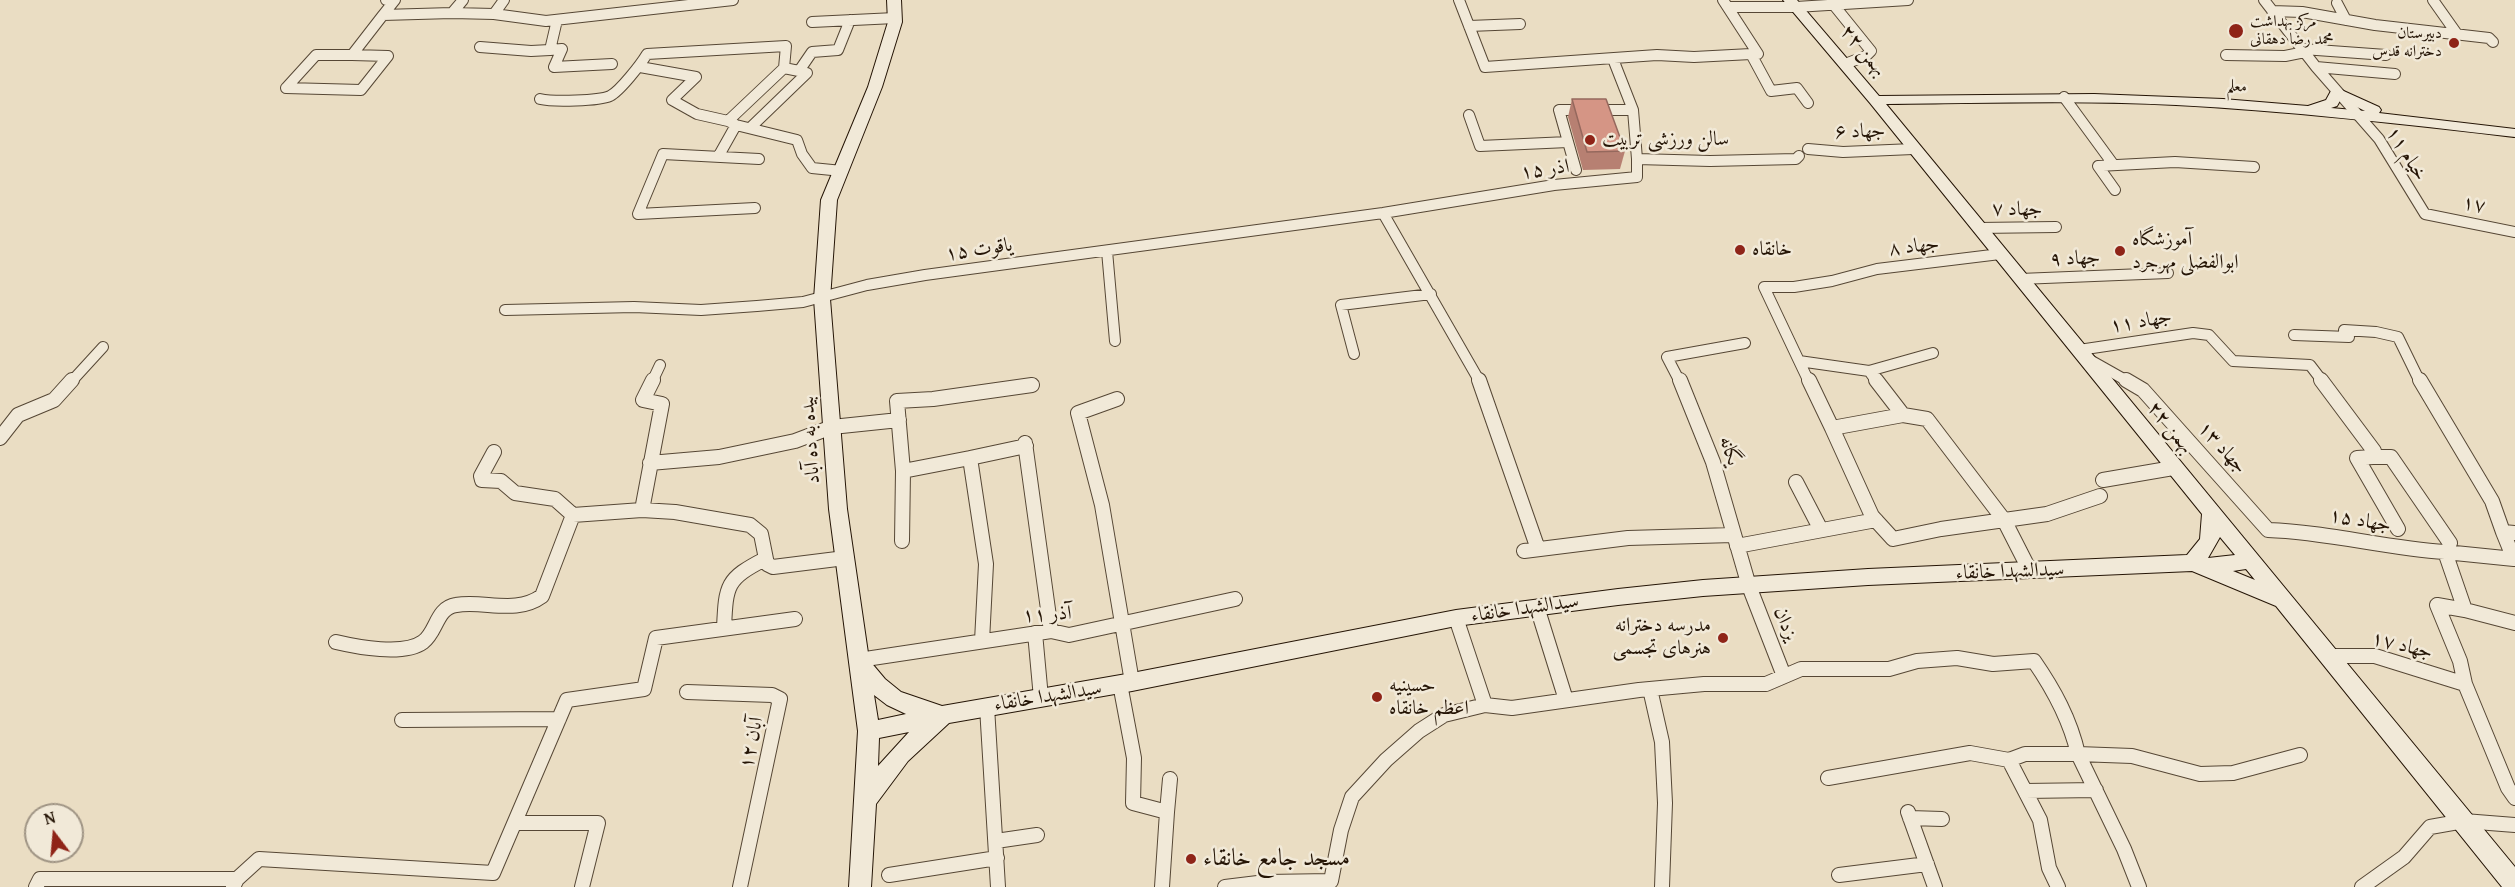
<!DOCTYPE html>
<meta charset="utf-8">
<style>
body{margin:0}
#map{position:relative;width:2515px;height:887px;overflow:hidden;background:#eaddc3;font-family:"Gentium Book Plus",serif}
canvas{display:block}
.north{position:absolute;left:24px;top:803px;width:60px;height:60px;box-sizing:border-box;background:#f1e9d8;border:2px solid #9f9484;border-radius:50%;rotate:344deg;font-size:16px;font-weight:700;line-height:24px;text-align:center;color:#251506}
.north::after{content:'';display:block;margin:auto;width:21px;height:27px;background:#8f2418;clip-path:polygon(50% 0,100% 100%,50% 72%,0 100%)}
</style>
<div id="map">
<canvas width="2515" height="887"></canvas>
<div class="north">N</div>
</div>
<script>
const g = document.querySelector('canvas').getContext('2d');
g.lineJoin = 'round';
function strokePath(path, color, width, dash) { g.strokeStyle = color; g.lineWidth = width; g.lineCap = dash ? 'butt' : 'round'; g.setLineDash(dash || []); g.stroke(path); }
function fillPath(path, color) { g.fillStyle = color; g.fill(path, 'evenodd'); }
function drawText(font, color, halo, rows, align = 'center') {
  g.font = font + ' "Gentium Book Plus",Amiri,serif'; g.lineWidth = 5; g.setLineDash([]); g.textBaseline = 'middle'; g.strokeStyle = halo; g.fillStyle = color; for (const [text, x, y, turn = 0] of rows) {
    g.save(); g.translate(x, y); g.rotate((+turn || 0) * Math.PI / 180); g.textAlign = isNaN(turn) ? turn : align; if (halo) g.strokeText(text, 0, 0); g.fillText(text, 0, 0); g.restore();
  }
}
const minorFar1 = new Path2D(`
 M463,0l-11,13 42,1 10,-14
 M1459,0l26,67 172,-12 37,2 57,-3
 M1723,0l35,54h-7l20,37 26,-3 11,15
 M2264,0l52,67 63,72 46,75 90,18
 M2433,0l24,34
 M2337,3l9,17
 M1833,4l38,47 -5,5 -21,8
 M1728,7h68l112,-7
 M2272,11l30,1 73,13 114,13 4,4
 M494,14l52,7 187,-21
 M383,15l12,-15h-9
 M557,20l-7,30 12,-1 -8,18 58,-3
 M812,22l83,-4
 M1469,26l51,-2
 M480,47l51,4 19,-1
 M2303,49l83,6
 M2226,55l59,1 20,-4
 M640,67l56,10 -24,23 25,14 31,7
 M2316,67l79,7
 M286,88l30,-33h36l31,-40 69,-2
 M286,88l75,2 27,-34 -36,-1
 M2064,97l49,67
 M540,99c13,3 59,2 70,-3 10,-5 31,-32 37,-42l139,-8 -2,22
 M1633,110l4,49 73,2 86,-2 3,-3
 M1469,115l11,31 88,-4
 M736,125l61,15 5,14 10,14 30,3
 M750,128l57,-55
 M1808,149l35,3 70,-3
 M718,157l18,-32 -8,-4 56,-53 15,3 13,-19 26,-2 12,-30
 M1576,170l-17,-60h74l-20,-51
 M2115,190l-17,-24 77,-4 79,5
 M755,208l-117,6 25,-60 96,5
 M1383,213l97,169
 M1978,228l78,-1
 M1107,251l8,90
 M2020,279l148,-6
 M505,310l129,-3 67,3 56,-4 46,-4 64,-17 58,-10 458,-62 171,-28 83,-8v-18
 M2294,335l55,2 -5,-7 32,2 22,5 22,45
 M2079,350l114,-17 16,2 24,26 77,4 13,17
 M1933,353l-64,18 -70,-10 -35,-74h30l38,-6 45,-12 123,-15
 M1354,354l-13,-49 90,-11
 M2090,360l39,22
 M1799,361l10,21
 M1869,371l8,11
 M71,382l32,-35
 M652,382l8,-17
 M1680,382l-13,-25 78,-14`);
const minor = new Path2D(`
 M1479,380l59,169
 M1680,380l33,82 36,124 35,90
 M1809,380l23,48 71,-13 24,4 77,101 26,51
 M1876,380l27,35
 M2126,380l17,10 125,140c60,2 117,18 177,22
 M2321,380l53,71 -1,6 -16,1 41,71
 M2420,380l72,121 11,31
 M1117,399l-39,14 24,92 30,177
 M1832,428l40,88 21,23 48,-10 106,-15 53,-18
 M0,438l18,-23 36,-15 18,-20
 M1025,443l26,188
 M494,452l-13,24 1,4 19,1 14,12 40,6 18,16 69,-5 33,2 75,13 11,9 6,30 6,3 72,-9
 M2373,457h18l59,86
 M650,463l69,-6 76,-16 37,-14 67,-7
 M903,471l67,-13
 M2103,480l70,-12
 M1796,482l25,48
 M642,510l20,-106 -19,-4 10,-20
 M2515,533l-12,-1 11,27 -69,-7 20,58 50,13
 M902,541l1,-70 -6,-70 36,-2 99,-14
 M1737,546l139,-26
 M1524,551l104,-13 105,-3
 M1537,607l29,93
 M2465,610l-28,-5 23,56 5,23 43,104 7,10
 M1456,618l29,87
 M724,628c2,-43 2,-49 41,-69
 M1035,633l6,65
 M982,641l4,-77 -16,-106 56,-12
 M336,642c21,5 68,14 87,0 14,-10 13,-34 33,-37 28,-5 60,10 86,-9l31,-81
 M2328,656h47l90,28
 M859,660l192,-29 18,4 166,-36
 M1120,684l14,74 -1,45 34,9 -5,75
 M1650,689l12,53 3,61 -3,84
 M687,692l85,3 8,4 -40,188
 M987,707l11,180
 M402,720l157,-1
 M2009,760l31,60 9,48 9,19
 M2025,791l71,-1
 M1167,812l3,-33
 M1908,812l27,75
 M1910,818l32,1
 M515,823h83l-16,64
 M996,841l41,-6
 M889,875l108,-17
 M1839,875l88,-11
 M36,887l4,-8h197
 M233,887l4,-8 22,-20 234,14 74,-173 77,-11 12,-51 139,-19
 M1225,887l41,-5 65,-1 10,-51 11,-33 34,-37 33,-29 25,-16 41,-10 27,3 127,-18 65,-6h62l35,-15h88l28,-8 40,-3 36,6 41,-3c20,29 36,58 44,93h-53l-16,6 -39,-7 -142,25
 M2139,887l-15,-38 -46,-95 54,2 68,18 33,-1 67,-18
 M2362,887l42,-30 26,-30 34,-6 51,4`);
const secondary = new Path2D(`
 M887,0h14l1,22 -20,65 -45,113 -7,99 17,210 22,151 16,19 16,13 41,14 190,-33 324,-63 162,-21 85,-9 165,-11 319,-14 13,-16 2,-25 -332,-411 -87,-103h14l82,96 215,-2 129,5 85,7 18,-6 6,-11 5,-1 42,19 2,3 -2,3 136,16v8c-113,-13 -225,-26 -339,-32 -97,-5 -193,-2 -290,-1l629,763v20h-13l-226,-281 -84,-35 -324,14 -165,11 -85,9 -162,21 -324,65 -183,32 -41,38 -32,43 -5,83h-22l9,-156 -29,-222 -15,-210 7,-99 47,-113 20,-65zM2341,99l24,12 -34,-3 6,-2zM2220,537l15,18 -27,3zM2246,569l9,11 -22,-9zM874,695l13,10 19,9 -28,6zM909,732l-31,34 1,-28z`);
const wall = new Path2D(`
 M1572,99l53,52 -5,18 -37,1 -15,-53z`);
const building = new Path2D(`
 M1572,99h34l19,52 -38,1z`);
const markers = [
 [2236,31,8,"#8f2418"],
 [2454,43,6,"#8f2418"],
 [1590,140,6,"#8f2418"],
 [1740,250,6,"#8f2418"],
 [2120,251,6,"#8f2418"],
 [1723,638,6,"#8f2418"],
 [1377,697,6,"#8f2418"],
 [1191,859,6,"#8f2418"]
];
const farPoinames = [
 ["مرکز بهداشت",2250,22],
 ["محمد رضا دهقانی",2250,40],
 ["دبیرستان",2442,34,"right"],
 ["دخترانه قدس",2442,52,"right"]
];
const farStreetnames = [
 ["معلم",2237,87,4]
];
const streetNames = [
 ["۲۲ بهمن",1863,51,50],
 ["جهاد ۶",1860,132,-1],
 ["خیام ۱۱",2406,154,58],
 ["اذر ۱۵",1545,170,-8],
 ["۱۷",2474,205,11],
 ["جهاد ۷",2017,210],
 ["جهاد ۸",1914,247,-7],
 ["یاقوت ۱۵",979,250,-8],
 ["جهاد ۹",2075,259,-2],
 ["جهاد ۱۱",2141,322,-9],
 ["۲۲ بهمن",2170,428,51],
 ["بیده به ده آباد",811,440,-94],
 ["جهاد ۱۳",2222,448,48],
 ["یگانه",1729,451,71],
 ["جهاد ۱۵",2360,521,10],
 ["سیدالشهدا خانقاء",2010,572,-2],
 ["سیدالشهدا خانقاء",1525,609,-8],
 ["آذر ۱۱",1047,615,-3],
 ["یزدان",1785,624,68],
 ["جهاد ۱۷",2402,646,14],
 ["سیدالشهدا خانقاء",1048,697,-9],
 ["آبان ۱۲",752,743,-78]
];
const poiNames = [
 ["سالن ورزشی تربیت",1602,140],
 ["آموزشگاه",2132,240],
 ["ابوالفضلی مهرجرد",2132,263],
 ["خانقاه",1752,250],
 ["مدرسه دخترانه",1711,626,"right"],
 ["هنرهای تجسمی",1711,649,"right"],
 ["حسینیه",1389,686],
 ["اعظم خانقاه",1389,709]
];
const nearPoinames = [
 ["مسجد جامع خانقاء",1203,859]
];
strokePath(minorFar1, '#564735', 12);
strokePath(minor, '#564735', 16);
strokePath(secondary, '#251506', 2);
strokePath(minorFar1, '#f1e9d8', 10);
strokePath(minor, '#f1e9d8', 14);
fillPath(secondary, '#f1e9d8');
fillPath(wall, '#b78072');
fillPath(building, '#d59585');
strokePath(building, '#95685d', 1.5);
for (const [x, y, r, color] of markers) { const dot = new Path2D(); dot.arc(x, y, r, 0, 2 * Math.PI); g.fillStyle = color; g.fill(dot); strokePath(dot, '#f1e9d8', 2); }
drawText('16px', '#251506', '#f1e9d8', farPoinames, 'left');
drawText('16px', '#251506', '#f1e9d8', farStreetnames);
drawText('20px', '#251506', '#f1e9d8', streetNames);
drawText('20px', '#251506', '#f1e9d8', poiNames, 'left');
drawText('24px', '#251506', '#f1e9d8', nearPoinames, 'left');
</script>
